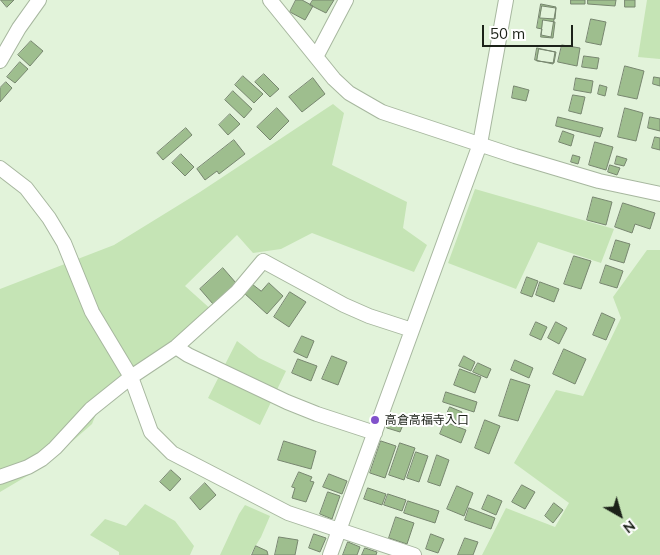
<!DOCTYPE html>
<meta charset="utf-8">
<style>
body{margin:0}
#map{position:relative;width:660px;height:555px;overflow:hidden;background:#e2f3da;font-family:Mulish,sans-serif}
canvas{display:block}
.north{position:absolute;left:595px;top:490px;width:50px;height:50px;-webkit-text-stroke:4px #fff;paint-order:stroke;rotate:142deg;font-size:14px;font-weight:700;line-height:20px;text-align:center;color:#1c2219}
.north::after{content:'';display:block;margin:auto;width:18px;height:22px;background:#1c2219;clip-path:polygon(50% 0,100% 100%,50% 72%,0 100%)}
.scale{position:absolute;left:482px;top:25px;width:91px;height:22px;box-sizing:border-box;border:2px solid #1c2219;border-top:0;padding-left:6px;font-size:15px;line-height:18px;white-space:nowrap;color:#1c2219;-webkit-text-stroke:4px #fff;paint-order:stroke}
</style>
<div id="map">
<canvas width="660" height="555"></canvas>
<div class="north">N</div>
<div class="scale">50 m</div>
</div>
<script>
const g = document.querySelector('canvas').getContext('2d');
g.lineJoin = 'round';
function fillPath(path, color) { g.fillStyle = color; g.fill(path, 'evenodd'); }
function strokePath(path, color, width, dash) { g.strokeStyle = color; g.lineWidth = width; g.lineCap = dash ? 'butt' : 'round'; g.setLineDash(dash || []); g.stroke(path); }
function drawText(font, color, halo, rows, align = 'center') {
  g.font = font + ' Mulish,"Noto Sans JP",sans-serif'; g.lineWidth = 4; g.setLineDash([]); g.textBaseline = 'middle'; g.strokeStyle = halo; g.fillStyle = color; for (const [text, x, y, turn = 0] of rows) {
    g.save(); g.translate(x, y); g.rotate((+turn || 0) * Math.PI / 180); g.textAlign = isNaN(turn) ? turn : align; if (halo) g.strokeText(text, 0, 0); g.fillText(text, 0, 0); g.restore();
  }
}
const green = new Path2D(`
 M647,0h13v59l-22,-2z
 M333,104l11,9 -12,52 75,37 -4,26 24,17 -13,27 -102,-39 -31,16 -28,4 -16,-18 -52,51 29,26 -108,77 -14,35 -48,42 -44,26v-203l114,-44 86,-53z
 M475,189l139,40 -13,34 -63,-21 -22,47 -68,-26z
 M647,250h13v305h-178l24,-47 49,19 14,-24 -55,-40 42,-73 27,6 38,-78 -8,-21z
 M237,341l22,17 27,13 -26,54 -52,-27z
 M145,504l30,17 19,25 -4,9h-71v-3l-29,-17 15,-16 21,7z
 M245,505l25,11 -9,21 -11,18h-30l19,-41z`);
const building = new Path2D(`
 M1,0h13l-7,7z
 M296,0h6l11,6 -8,14 -15,-8z
 M313,0h21l-8,13 -16,-8z
 M571,0h14v4h-14z
 M588,0h28l-1,6 -27,-2z
 M625,0h10v7h-10z
 M541,4l15,3 -5,30 -10,-2 1,-6 -5,-1z
 M542,6l14,2 -1,11 -15,-1z
 M591,19l15,3 -5,23 -15,-3z
 M543,20l12,2 -2,16 -12,-1z
 M31,41l12,10 -13,15 -12,-11z
 M562,45l18,3 -3,18 -19,-4z
 M537,48l18,4 -2,12 -18,-4z
 M539,49l17,3 -2,11 -17,-2z
 M584,56l15,2 -2,11 -15,-2z
 M20,62l8,7 -13,14 -8,-6z
 M625,66l19,5 -7,28 -19,-4z
 M264,74l15,15 -9,8 -15,-15z
 M243,76l20,18 -9,9 -19,-18z
 M654,77l6,1v8l-7,-2z
 M313,78l12,16 -23,18 -13,-15z
 M576,78l17,3 -2,12 -17,-3z
 M6,82l6,6 -12,14v-14z
 M600,85l7,2 -2,9 -7,-2z
 M514,86l15,4 -3,11 -14,-3z
 M233,91l19,18 -8,9 -19,-18z
 M573,95l12,2 -4,17 -12,-3z
 M277,108l12,13 -19,19 -13,-13z
 M625,108l18,5 -7,28 -18,-4z
 M230,114l10,10 -12,11 -9,-10z
 M558,117l45,11 -3,9 -44,-11z
 M650,117l10,2v12l-12,-3z
 M186,128l6,7 -29,25 -6,-7z
 M563,131l11,4 -3,11 -12,-4z
 M655,137l5,1v12l-8,-2z
 M234,140l11,14 -26,20 -2,-3 -12,9 -8,-11z
 M595,142l18,5 -7,23 -17,-5z
 M181,154l13,13 -9,9 -13,-13z
 M573,155l7,2 -2,7 -7,-2z
 M617,156l10,3 -3,7 -9,-2z
 M610,165l10,3 -3,7 -9,-3z
 M593,197l19,5 -6,23 -19,-5z
 M623,203l32,10 -5,16 -15,-5 -3,9 -17,-6z
 M616,240l14,4 -6,19 -14,-4z
 M574,256l17,5 -10,28 -17,-5z
 M606,265l17,6 -6,17 -17,-5z
 M223,268l13,15 -23,21 -13,-15z
 M527,277l11,4 -6,16 -11,-4z
 M540,282l19,7 -5,13 -18,-7z
 M269,283l14,13 -16,18 -23,-21 8,-9 9,7z
 M290,292l16,10 -17,25 -15,-10z
 M602,313l13,6 -9,21 -13,-5z
 M536,322l11,5 -6,13 -11,-5z
 M556,322l11,6 -8,16 -11,-6z
 M302,336l12,5 -7,17 -13,-6z
 M564,349l22,10 -11,25 -22,-10z
 M332,356l15,6 -9,23 -16,-6z
 M464,356l11,6 -4,9 -12,-5z
 M298,359l19,7 -6,15 -19,-8z
 M515,360l18,8 -4,10 -18,-8z
 M478,363l13,6 -4,9 -14,-6z
 M460,369l21,8 -6,16 -21,-8z
 M511,379l19,6 -12,36 -19,-5z
 M446,392l31,10 -3,10 -31,-10z
 M450,407l12,5 -4,10 -12,-6z
 M391,415l14,5 -5,12 -13,-4z
 M485,420l15,6 -11,28 -14,-6z
 M445,422l21,8 -5,13 -21,-9z
 M284,441l32,10 -5,18 -33,-9z
 M381,441l15,5 -11,32 -15,-5z
 M400,443l15,5 -11,32 -15,-5z
 M416,452l12,4 -9,26 -12,-4z
 M437,455l12,5 -9,26 -12,-4z
 M171,470l10,9 -11,12 -10,-9z
 M299,472l13,5 -2,4 4,1 -8,20 -14,-4 3,-10 -3,-1z
 M329,474l18,7 -5,13 -19,-7z
 M205,483l11,12 -16,15 -10,-12z
 M522,485l13,7 -10,17 -13,-7z
 M457,486l16,7 -9,23 -17,-7z
 M368,488l18,6 -4,11 -18,-6z
 M328,492l12,4 -8,23 -12,-5z
 M388,494l18,6 -4,11 -18,-6z
 M488,495l14,6 -6,14 -14,-6z
 M408,501l31,10 -4,12 -31,-10z
 M554,503l9,7 -10,13 -8,-7z
 M469,508l26,10 -4,11 -26,-9z
 M396,517l18,6 -7,21 -18,-6z
 M314,534l12,4 -6,14 -11,-4z
 M431,534l13,5 -6,14 -12,-4z
 M279,537l19,3 -3,15h-20z
 M465,538l13,4 -5,13h-15z
 M348,542l12,5 -3,8h-14z
 M256,546l11,5 1,4h-16z
 M365,548l12,4 -1,3h-14z`);
const minor = new Path2D(`
 M270,0l64,79 15,14 33,19 133,44 84,25 61,13
 M316,57l30,-57
 M0,61l19,-33 20,-28
 M0,168l26,20 23,30 15,25 28,69 39,65 20,55 21,21 116,60 126,42
 M176,347l12,8 99,47 30,12 58,19
 M0,477l28,-10 14,-8 13,-11 36,-39 40,-32 45,-30 61,-55 26,-31 81,44 25,11 43,14
 M330,555l150,-411 26,-144`);
const markers = [
 [375,420,5,"#8152cb"]
];
const poiNames = [
 ["高倉高福寺入口",385,420]
];
fillPath(green, '#c5e4b5');
fillPath(building, '#9ebe8e');
strokePath(building, '#77866f', 1);
strokePath(minor, '#a7b79f', 16);
strokePath(minor, '#fff', 14);
for (const [x, y, r, color] of markers) { const dot = new Path2D(); dot.arc(x, y, r, 0, 2 * Math.PI); g.fillStyle = color; g.fill(dot); strokePath(dot, '#fff', 2); }
drawText('12px', '#1c2219', '#fff', poiNames, 'left');
</script>
